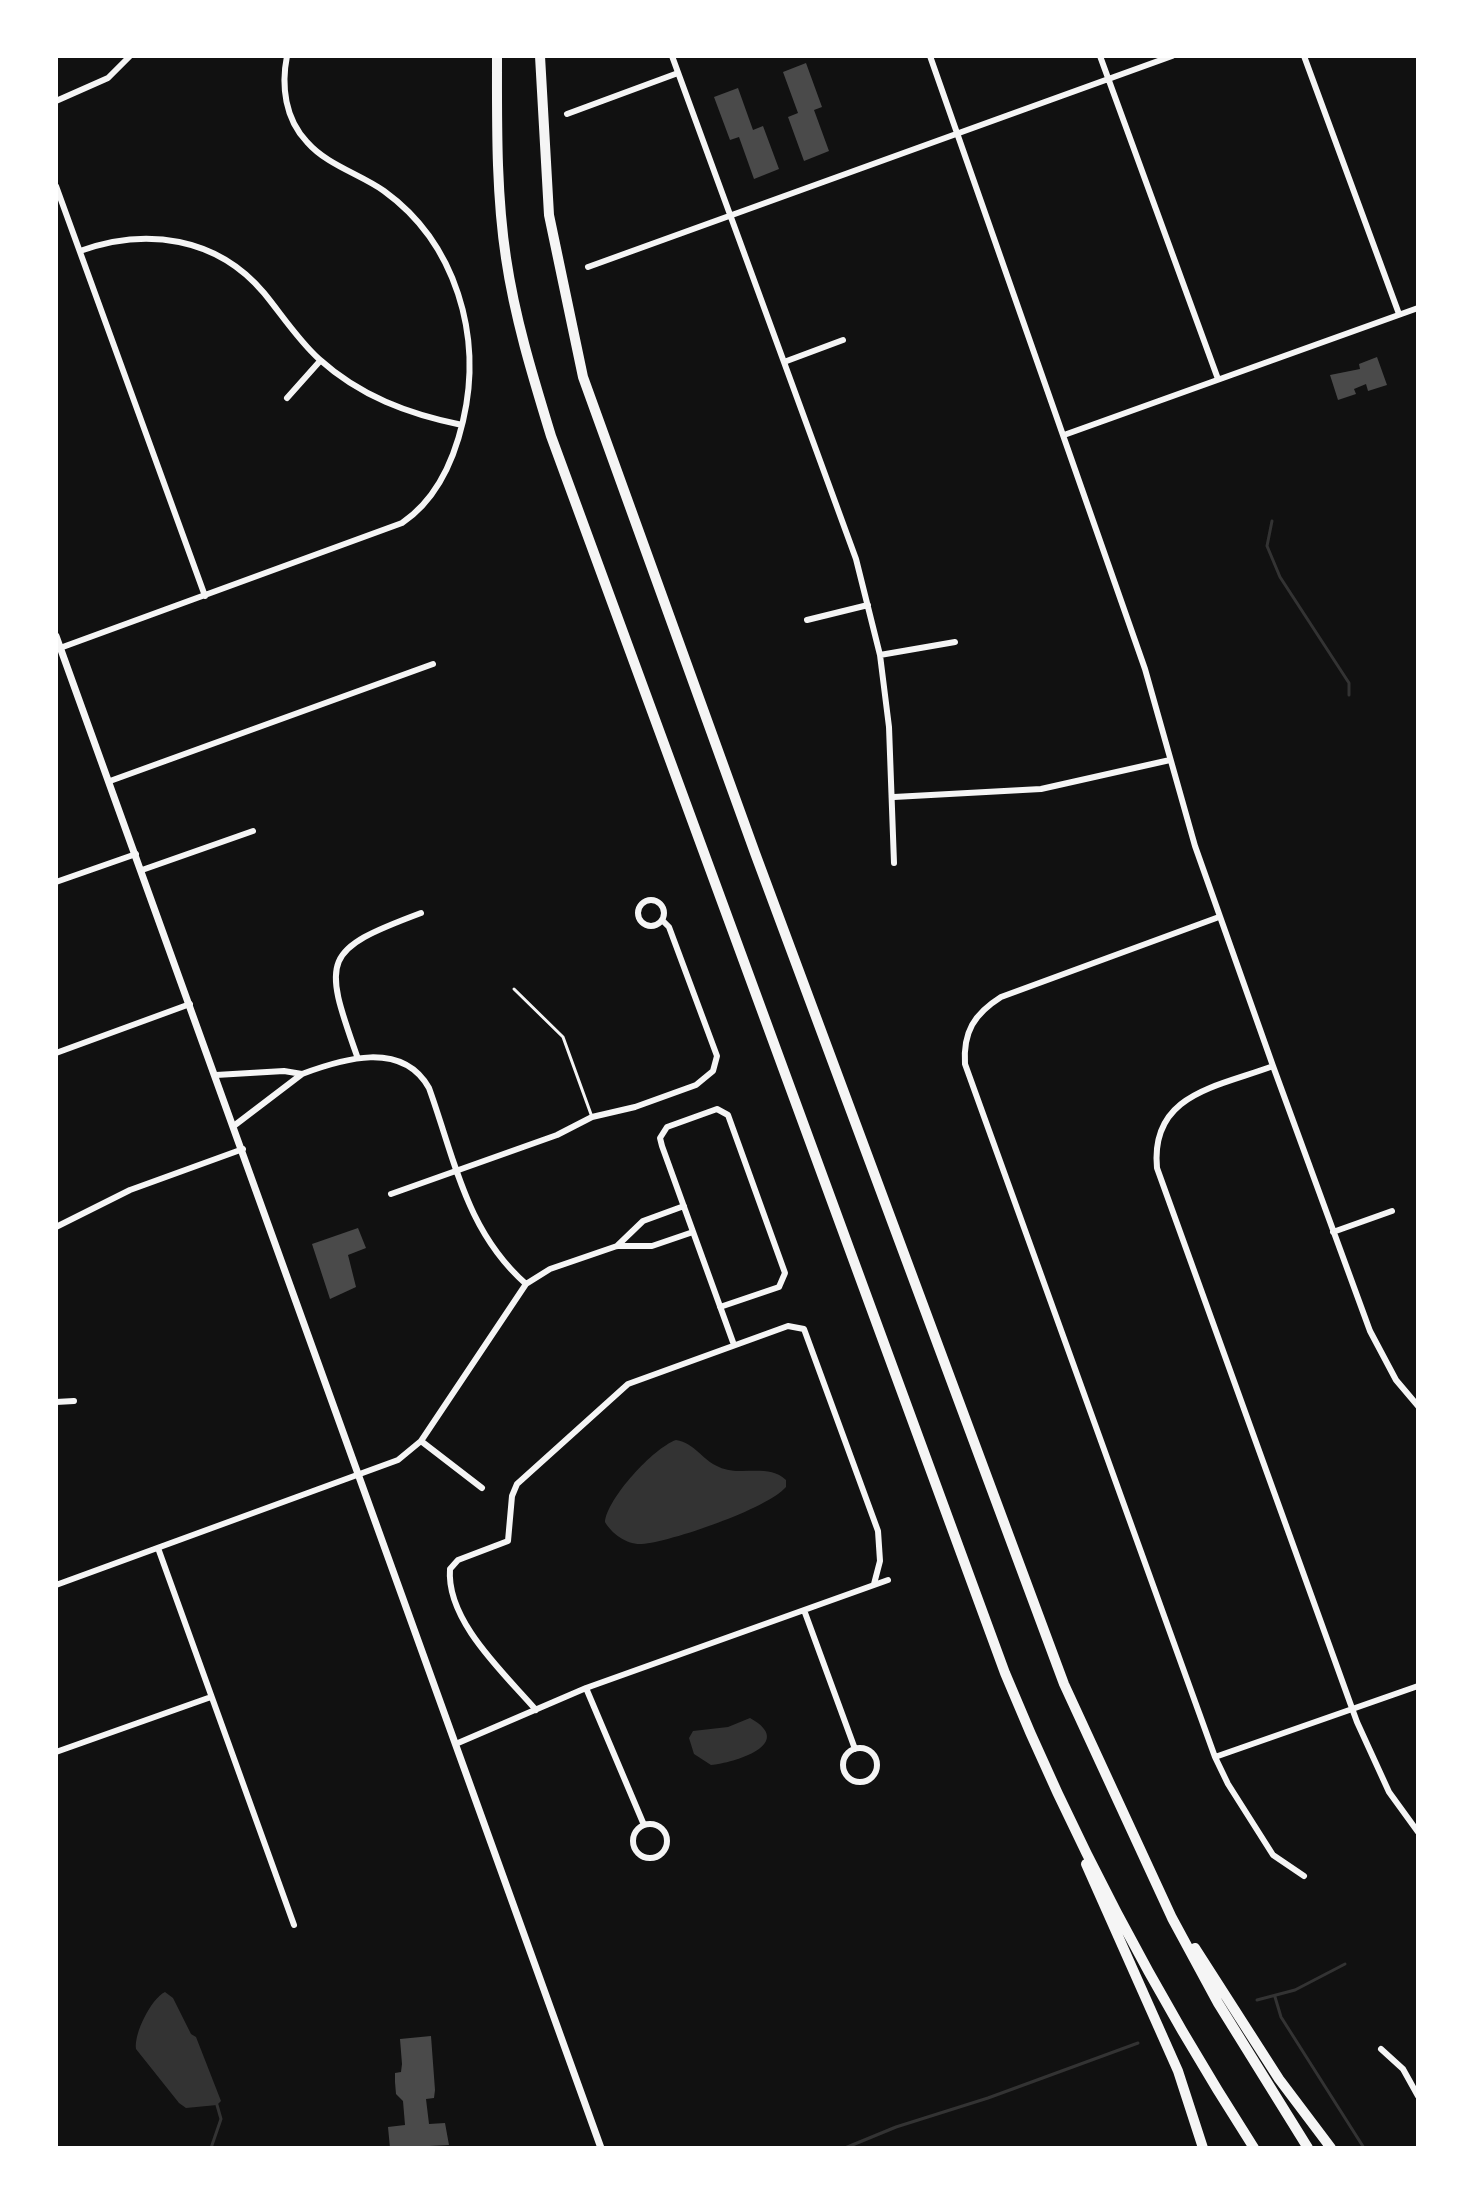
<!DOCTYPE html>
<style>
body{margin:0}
#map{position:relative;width:1474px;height:2204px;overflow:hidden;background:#111;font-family:"IBM Plex Sans",sans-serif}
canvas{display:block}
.frame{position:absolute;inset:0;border:58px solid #fff;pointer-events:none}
</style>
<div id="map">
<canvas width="1474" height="2204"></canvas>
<div class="frame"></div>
</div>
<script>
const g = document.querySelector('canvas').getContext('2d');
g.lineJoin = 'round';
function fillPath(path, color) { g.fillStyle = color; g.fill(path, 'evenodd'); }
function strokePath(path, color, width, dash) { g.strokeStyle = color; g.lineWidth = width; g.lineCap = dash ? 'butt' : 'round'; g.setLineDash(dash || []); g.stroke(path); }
const water = new Path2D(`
 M676,1440c19,3 26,20 43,27 21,10 49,-4 67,13v7c-19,22 -116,55 -144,57 -15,1 -30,-10 -37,-22 2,-23 48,-74 71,-82z
 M750,1718c47,26 -16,45 -39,47l-17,-11 -5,-16 4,-7 35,-4z
 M165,1992l8,6 18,36 5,3 25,64 -4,4 -31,3 -7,-5 -43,-54c-2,-16 15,-50 29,-57z`);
const stream = new Path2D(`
 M1272,521l-5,25 13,31 69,106v12
 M1275,1997l6,20 83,131
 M1257,2000l38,-10 50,-26
 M211,2148l10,-29 -4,-14
 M845,2148l51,-21 92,-29 150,-55`);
const building = new Path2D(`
 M806,63l16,44 -8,3 15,41 -25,10 -16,-44 10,-4 -15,-41z
 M738,88l15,42 10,-4 16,43 -25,10 -15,-42 -9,3 -16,-43z
 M1377,357l10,28 -19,6 -2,-7 -12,5 2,5 -18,6 -8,-25 30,-6 -1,-5z
 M358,1228l8,20 -18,7 8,32 -26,12 -18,-55z
 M431,2036l4,54 -1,8 -8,1 3,25 16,-1 4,22 -59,3 -2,-21 17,-2 -2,-24 -7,-7 -1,-12v-9l6,-1 1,-8 -2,-25z`);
const service = new Path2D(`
 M514,989l49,48 29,80`);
const minor = new Path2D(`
 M672,56l184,503 24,96 9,72 5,136
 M930,56l215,613 50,177 78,220 97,265 26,49 22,26
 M1100,56l118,323
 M1304,56l95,258
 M56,101l52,-23 22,-22
 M567,114l111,-41
 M56,186l149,410
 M80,251c66,-24 137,-14 184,42 18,22 34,47 55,66 41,37 89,55 143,66
 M588,267l584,-211
 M784,362l59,-22
 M287,398l33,-37
 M1064,435l354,-127
 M807,620l61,-15
 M60,648l342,-125c34,-23 52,-63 61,-102 20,-85 -7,-178 -79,-230 -24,-17 -57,-26 -77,-49 -22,-23 -26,-56 -20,-86
 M880,655l75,-13
 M110,781l323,-117
 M894,797l147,-8 129,-29
 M142,870l111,-39
 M56,882l80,-28
 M638 913a13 13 0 1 1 26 0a13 13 0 1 1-26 0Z
 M1219,917l-218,80c-27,17 -38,35 -36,67l250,693 13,27 45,71 31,21
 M56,1053l134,-49
 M357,1056c-35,-98 -35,-106 64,-143
 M1273,1066c-55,21 -123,27 -116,102l200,554 32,70 29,40
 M302,1074c40,-15 100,-34 127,14 26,72 37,143 97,196
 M216,1075l68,-4 18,3 -67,51
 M391,1194l166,-59 35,-18 43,-10 61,-22 17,-14 4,-15 -48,-129 -7,-7
 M56,1227l74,-37 113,-41
 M1333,1232l59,-21
 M617,1246l26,-25 41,-15
 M720,1307l59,-20 6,-14 -57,-158 -11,-6 -50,18 -7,11 2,8c24,66 48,132 72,199
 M56,1402l18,-1
 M421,1441l61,47
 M158,1548l136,377
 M56,1585l342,-125 23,-19 105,-157 24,-15 67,-23h35l41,-14
 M804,1610l51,139
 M586,1688l58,137
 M536,1710c-31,-36 -90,-89 -86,-141l8,-9 50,-19 4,-45 5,-12 111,-100 160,-58 16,3 74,202 2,30 -6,23
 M458,1743l128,-55 302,-108
 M843 1765a17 17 0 1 1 34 0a17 17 0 1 1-34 0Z
 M56,1752l155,-55
 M1215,1757l203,-71
 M633 1841a17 17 0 1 1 34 0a17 17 0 1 1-34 0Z
 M1381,2049l22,20 15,27`);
const tertiary = new Path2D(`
 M56,636l545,1512`);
const motorway = new Path2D(`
 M497,56c0,67 -1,136 9,202 9,61 27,119 45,178l454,1237c68,166 152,324 249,475
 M540,56l9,159 34,162 172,476 309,831 108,234 46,85 90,145
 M1086,1864l92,207 25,77
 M1195,1948l84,131 52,69`);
fillPath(water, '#333');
strokePath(stream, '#333', 3);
fillPath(building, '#4a4a4a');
strokePath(service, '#f5f5f5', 3);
strokePath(minor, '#f5f5f5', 6);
strokePath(tertiary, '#f5f5f5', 7);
strokePath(motorway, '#f5f5f5', 10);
</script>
